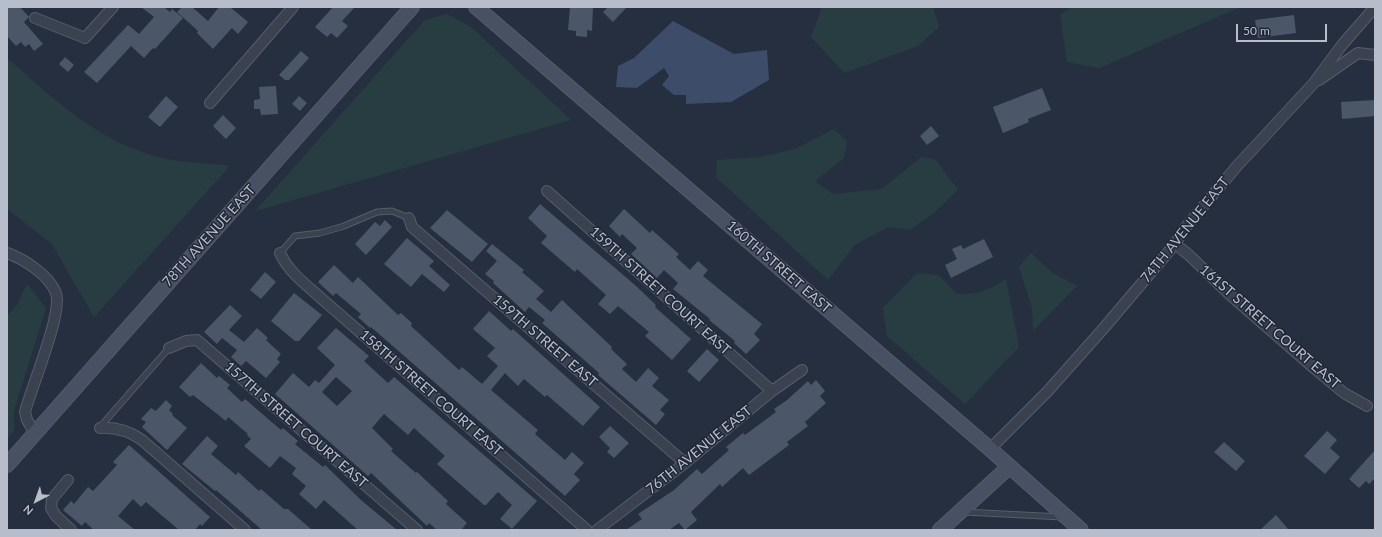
<!DOCTYPE html>
<style>
body{margin:0}
#map{position:relative;width:1382px;height:537px;overflow:hidden;background:#262f40;font-family:Lato,sans-serif}
canvas{display:block}
.frame{position:absolute;inset:0;border:8px solid #b7bdcb;pointer-events:none}
.north{position:absolute;left:16px;top:481px;width:40px;height:40px;-webkit-text-stroke:3px #1f2736;paint-order:stroke;rotate:221deg;font-size:11px;font-weight:700;line-height:16px;text-align:center;color:#b7bdcb}
.north::after{content:'';display:block;margin:auto;width:14px;height:18px;background:#b7bdcb;clip-path:polygon(50% 0,100% 100%,50% 72%,0 100%)}
.scale{position:absolute;left:1236px;top:24px;width:91px;height:18px;box-sizing:border-box;border:2px solid #b7bdcb;border-top:0;padding-left:5px;font-size:12px;line-height:14px;white-space:nowrap;color:#b7bdcb;-webkit-text-stroke:3px #1f2736;paint-order:stroke}
</style>
<div id="map">
<canvas width="1382" height="537"></canvas>
<div class="frame"></div>
<div class="north">N</div>
<div class="scale">50 m</div>
</div>
<script>
const g = document.querySelector('canvas').getContext('2d');
g.lineJoin = 'round';
function fillPath(path, color) { g.fillStyle = color; g.fill(path, 'evenodd'); }
function strokePath(path, color, width, dash) { g.strokeStyle = color; g.lineWidth = width; g.lineCap = dash ? 'butt' : 'round'; g.setLineDash(dash || []); g.stroke(path); }
function drawText(font, color, halo, rows, align = 'center') {
  g.font = font + ' Lato,sans-serif'; g.lineWidth = 3; g.setLineDash([]); g.textBaseline = 'middle'; g.strokeStyle = halo; g.fillStyle = color; for (const [text, x, y, turn = 0] of rows) {
    g.save(); g.translate(x, y); g.rotate((+turn || 0) * Math.PI / 180); g.textAlign = isNaN(turn) ? turn : align; if (halo) g.strokeText(text, 0, 0); g.fillText(text, 0, 0); g.restore();
  }
}
const green = new Path2D(`
 M822,7h111l6,20 -21,19 -74,27 -33,-36z
 M1071,7h170l-142,61 -32,-6 -7,-47z
 M447,14l24,13 100,93 -316,91 170,-191z
 M7,58c46,40 94,87 156,100 21,5 45,5 67,8l-136,151 -42,-73 -45,-35z
 M834,129l13,12 -3,17 -29,23 18,13 49,-5 39,-32 14,2 23,31 -23,22 -25,18 -22,-3 -33,18 -27,35 -112,-103 1,-17 44,-3 34,-8z
 M1031,253l22,20 24,13 -44,45 -1,-23 -13,-41z
 M917,273l22,2 18,19c20,1 33,-4 49,-15l13,68 -54,57 -78,-68 -4,-28z
 M27,284l19,24 -32,103v19l-7,8v-122l10,-11z`);
const water = new Path2D(`
 M673,21l61,33 33,-4 2,30 -38,22 -45,2v-9h-12l-12,-10 7,-9 -5,-8 -27,20 -21,-1 2,-21 16,-8z`);
const building = new Path2D(`
 M7,7h13l9,10 -5,5 19,22 -9,7 -5,-7 -4,3 -4,-5 -5,4 -9,-10z
 M141,7h23l6,5 2,-3 11,9 -28,31 -2,-1 -9,10 -13,-12 -34,37 -13,-11 44,-47 11,9 15,-17z
 M182,7h10l16,14 11,-14h11l18,15 -10,12 -6,-6 -19,21 -16,-16 1,-2 -21,-19z
 M333,7h22l-13,14 6,5 -11,12 -6,-5 -4,4 -12,-10z
 M570,7h23l-1,24 -5,-1v7l-11,-1v-5l-8,-1z
 M608,7h19l-14,15 -10,-10z
 M1294,15l2,18 -38,5 -3,-18z
 M301,51l8,7 -20,22h-4l-6,-5z
 M65,57l9,8 -6,7 -9,-8z
 M276,86l2,28 -17,1 -1,-6h-6v-9l6,-1 -1,-12z
 M1042,88l9,22 -23,9 1,3 -26,11 -10,-26z
 M166,96l12,11 -18,20 -12,-10z
 M299,96l8,7 -7,8 -8,-7z
 M1375,100v16l-33,3 -1,-17z
 M223,115l13,13 -10,11 -13,-13z
 M931,126l8,10 -12,9 -7,-9z
 M540,204l95,81 21,20 -1,2 36,32 -19,21 -27,-24 4,-4 -31,-26 -8,8 -12,-10 8,-9 -29,-26 -2,3 -34,-29 6,-7 -19,-18z
 M624,209l26,24 2,-3 27,24 -3,3 14,13 8,-9 10,9 -5,6 59,48 -8,10 6,6 -14,14 -12,-11 1,-2 -26,-21 1,-1 -37,-30 5,-6 -14,-13 -7,8 -26,-24 6,-6 -15,-14 -2,3 -11,-11z
 M447,210l41,34 -16,18 -42,-34z
 M385,220l7,7 -26,28 -11,-11 20,-22 5,4z
 M407,238l27,23 -5,5 21,19 -6,7 -22,-18 -11,13 -27,-23z
 M984,239l9,18 -42,21 -6,-13 12,-6 -5,-10 9,-4 2,4z
 M492,244l32,26 -2,2 22,19 -8,8 15,13 11,-12 50,47 -1,2 16,15 -5,5 14,13 12,-14 11,10 -7,8 17,14 -9,10 5,4 -9,11 -58,-50 1,-2 -57,-50 3,-3 -16,-13 -4,5 -32,-29 1,-2 -9,-7 12,-13 -11,-10z
 M334,265l19,18 5,-6 40,38 3,-2 11,10 -1,3 48,44 3,-3 20,17 16,-18 -11,-10 8,-8 -22,-19 16,-18 22,20 2,-2 87,78 -17,19 -36,-31 -2,2 -21,-18 -6,7 -13,-13 -14,17 47,40 -3,4 30,26 7,-8 12,11 -10,11 6,6 -15,16 -194,-169 -1,1 -12,-11 3,-3 -25,-21 -3,3 -15,-14z
 M265,272l11,10 -15,17 -11,-9z
 M294,293l28,22 -23,26h-4l-24,-20z
 M230,305l12,11 -13,14 15,12 13,-14 11,10 -2,2 15,14 -4,5 3,3 -14,16 -20,-17 -5,5 -10,-9 6,-7 -15,-12 -5,6 -13,-12z
 M336,328l33,28 -5,5 24,22 6,-6 143,124 -25,28 -12,-10 12,-14 -14,-13 -12,13h-2l-47,-41 8,-8 -31,-28 -6,7 -24,-21 -12,14 21,21 -2,2 25,22 1,-1 31,29 -2,3 21,19 -6,7h-24l-8,-7 -2,3 -56,-53 -3,3 -93,-82 18,-21 16,14 6,-7 4,3 16,-18 -18,-17zM336,377l16,14 -15,15 -15,-14z
 M707,349l12,11 -20,22 -12,-11z
 M201,363l16,15 2,-2 11,9 -3,3 15,14 3,-3 36,31 2,-2 15,13 -3,3 28,23 2,-2 36,35 36,30h-39l-34,-30 -8,9 -17,-15 7,-8 -14,-12 4,-6 -16,-12 -10,12 -26,-22 7,-7 -4,-4 1,-1 -20,-17 -2,4 -33,-26 -3,2 -11,-10z
 M816,380l9,11 -5,5 6,7 -21,19 3,4 -21,16 2,3 -40,30 -6,-7 -21,19 -2,-3 -29,28 6,8 -12,10 -6,-7 -10,7h-43l16,-11 -4,-5 36,-24 23,-21 5,5 27,-24 -3,-3 17,-14 2,2 31,-23 -2,-3 13,-9 21,-19 3,4z
 M166,400l6,6 -3,4 4,4 -1,1 15,13 -20,22 -25,-23 4,-5 -5,-3 10,-11 5,3z
 M610,426l19,17 -15,15 -7,-6 3,-4 -11,-11z
 M1327,431l10,9 -7,8 10,9 -15,17 -21,-18z
 M207,436l11,10 -7,8 25,21 2,-3 21,19 2,-2 23,20h4l24,21h-50l-46,-40 -1,1 -33,-27z
 M1224,442l21,19 -9,10 -22,-19z
 M129,445l81,72 -8,9 -2,-2 -5,6h-16l-33,-28 -5,5 -8,-8 -15,17 17,14h-41l-9,-8 -3,4 -19,-16 8,-9 3,3 14,-17 5,4 24,-26 -4,-3z
 M1375,450v28l-6,6 -3,-3 -7,7 -10,-9z
 M1276,515l13,15h-29z`);
const lane = new Path2D(`
 M280,253l15,-17 25,-3 24,-7 33,-14 15,-1 17,7
 M100,427l69,-79
 M964,512l98,5`);
const street = new Path2D(`
 M35,18l50,20 28,-31
 M1319,80l39,-27 17,2
 M210,103l83,-96
 M547,191l225,200
 M409,218l3,9 273,236
 M1175,244l14,11 40,39 86,75 29,24 23,13
 M7,253c17,6 42,22 49,40 7,20 -25,95 -31,119l2,8 8,13
 M280,253c9,20 27,32 42,46l265,231
 M169,348l17,-7 11,-1 220,190
 M100,428c15,-1 29,3 42,12l103,90
 M990,449l57,-57 56,-63 72,-85 10,-16 52,-62 76,-82 29,-39 33,-38
 M68,480l-16,19 -1,9 5,8 15,14
 M597,530l88,-67 87,-72 30,-21`);
const secondary = new Path2D(`
 M476,7l514,442 91,81
 M7,465l405,-458
 M940,530l69,-63`);
const streetNames = [
 ["74TH AVENUE EAST",1185,230,-51],
 ["78TH AVENUE EAST",209,236,-48],
 ["160TH STREET EAST",779,267,41],
 ["159TH STREET COURT EAST",660,291,42],
 ["161ST STREET COURT EAST",1270,327,41],
 ["159TH STREET EAST",545,341,41],
 ["158TH STREET COURT EAST",431,393,41],
 ["157TH STREET COURT EAST",296,425,41],
 ["76TH AVENUE EAST",699,450,-39]
];
fillPath(green, '#283d41');
fillPath(water, '#3c4c69');
fillPath(building, '#4c5669');
strokePath(lane, '#555d6b', 7);
strokePath(street, '#555d6b', 12);
strokePath(secondary, '#555d6b', 16);
strokePath(lane, '#3a4250', 5);
strokePath(street, '#3a4250', 10);
strokePath(secondary, '#485063', 14);
drawText('14px', '#b7bdcb', '#1f2736', streetNames);
</script>
